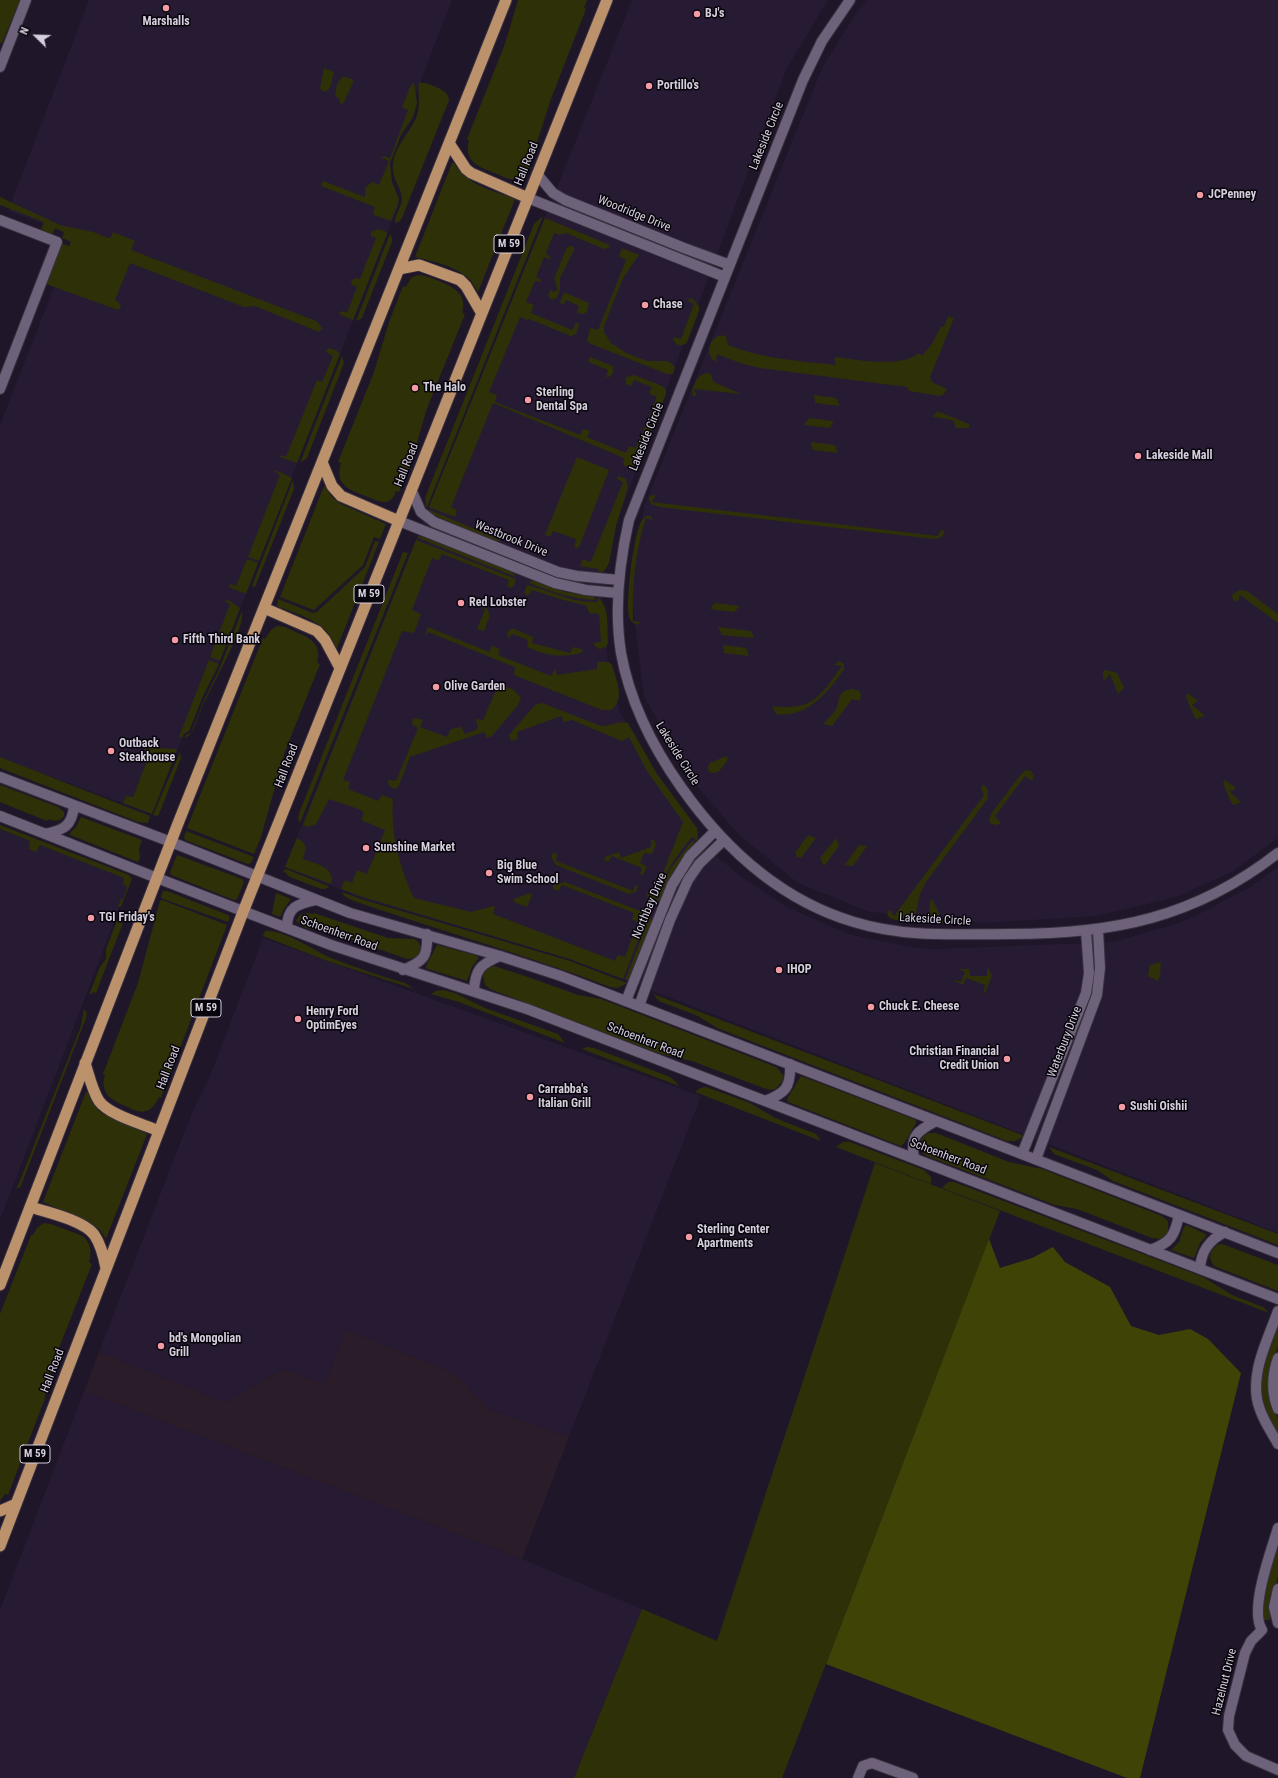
<!DOCTYPE html>
<style>
body{margin:0}
#map{position:relative;width:1278px;height:1778px;overflow:hidden;background:#1f1629;font-family:"Roboto Condensed",sans-serif}
canvas{display:block}
.north{position:absolute;left:16px;top:16px;width:40px;height:40px;-webkit-text-stroke:3px #07040b;paint-order:stroke;rotate:293deg;font-size:11px;font-weight:700;line-height:16px;text-align:center;color:#d5cedc}
.north::after{content:'';display:block;margin:auto;width:14px;height:18px;background:#d5cedc;clip-path:polygon(50% 0,100% 100%,50% 72%,0 100%)}
</style>
<div id="map">
<canvas width="1278" height="1778"></canvas>
<div class="north">N</div>
</div>
<script>
const g = document.querySelector('canvas').getContext('2d');
g.lineJoin = 'round';
function fillPath(path, color) { g.fillStyle = color; g.fill(path, 'evenodd'); }
function strokePath(path, color, width, dash) { g.strokeStyle = color; g.lineWidth = width; g.lineCap = dash ? 'butt' : 'round'; g.setLineDash(dash || []); g.stroke(path); }
function drawText(font, color, halo, rows, align = 'center') {
  g.font = font + ' "Roboto Condensed",sans-serif'; g.lineWidth = 3; g.setLineDash([]); g.textBaseline = 'middle'; g.strokeStyle = halo; g.fillStyle = color; for (const [text, x, y, turn = 0] of rows) {
    g.save(); g.translate(x, y); g.rotate((+turn || 0) * Math.PI / 180); g.textAlign = isNaN(turn) ? turn : align; if (halo) g.strokeText(text, 0, 0); g.fillText(text, 0, 0); g.restore();
  }
}
const built = new Path2D(`
 M89,0h363l-66,170 13,33 -182,465 -14,28 -14,35 -5,3 -2,4 -30,76 -152,-56v-333l74,-189 -65,-25v-3z
 M632,0h196l-41,68 -188,501 9,93 11,49 73,126 50,40 45,30 59,26 19,5 52,10 18,1 179,-7 65,-19 20,-9 49,-26 30,-21v366l-708,-274 -209,-61 -76,-31z
 M868,0h410v838l-46,34 -56,25 -79,19 -112,7 -115,-11 -72,-29 -59,-48 -42,-49 -53,-89 -14,-114 15,-79 177,-436 36,-58z
 M0,829l130,51 -130,340z
 M263,938l438,158 -132,341 -80,-28 -35,-36 -108,-43 -22,54 -40,-15 -59,33 -126,-50 94,-242 17,-34z
 M84,1391l438,168 120,50 -68,169h-574v-168z`);
const industrial = new Path2D(`
 M346,1330l108,43 35,36 80,28 -47,122 -438,-168 15,-39 126,50 59,-33 40,15z`);
const green = new Path2D(`
 M0,0h20l-18,43h-2z
 M518,0h69l-3,8 2,1 -35,90 -23,71 -3,-1c-2,5 -5,9 -11,10 -5,1 -12,-3 -17,-5 -17,-7 -34,-11 -28,-33l-2,-2 38,-95z
 M324,68l10,4 -4,16 -5,4 -5,-3z
 M343,76l11,4 -11,24 -3,-1v-4l-5,-3 2,-12z
 M414,82l3,21 -4,14 -12,18 -11,28 2,19 7,17 -2,8 -6,14 -17,-6 -1,-2 2,-6 -54,-21 2,-5 42,16v-9l7,-6 7,3 10,-24 -7,-3 1,-2 7,2 18,-48 -6,-3 8,-20z
 M419,82c10,2 30,7 30,18l-47,118 -2,3 -5,2c-1,-7 6,-15 7,-23 1,-10 -11,-22 -9,-35 1,-19 19,-34 24,-50 4,-11 0,-22 2,-33z
 M452,163h2c13,23 38,27 61,36l-37,93c-2,-3 -4,-7 -7,-11 -13,-15 -37,-19 -56,-24z
 M0,197l60,28 33,7 15,6 3,-1 2,-5 22,9 -4,9 185,71 5,5 1,3 -3,3 -64,-26 -11,1 -114,-44 -15,37 6,5 -1,3 -2,2 -72,-26 14,-41 9,3 2,-4 -9,-4 2,-6 -9,-4 -3,7 -11,-5 3,-8 -44,-17z
 M543,216l-116,291 -1,1 -1,-10 109,-274z
 M545,218l65,27 -2,3 -4,1 -38,-16 -7,2 -5,-2 -8,20 5,5 -2,1 -5,-2 -8,20 5,3 1,2 -7,-1 -9,21 8,3 -3,8 41,17 4,-7h2l1,2 -3,9 -5,2 -42,-17 -2,1 -7,-3 -31,75 8,3 -2,7 85,33 3,-6 7,2 -3,6 39,16 3,-7 7,2 21,-51 -8,-3 3,-7 -18,-7 -3,6 -5,-2v-7l8,-2 28,11 4,4v4l-27,68 -9,6 -7,-3 1,-7 -131,-55 -42,104 6,3 -2,7 -26,-10z
 M378,229l9,3v2l-34,86 -12,-5 -2,-2 3,-2 5,2 10,-26 -5,-2 -1,-4 4,-3 5,1 16,-41 -5,-2v-4z
 M390,234l2,4v4l-30,76 -6,3z
 M571,246l3,1v3l-14,28v11l-3,9 -6,2 -3,-5 3,-6 1,3 6,-2 -4,-11 13,-32z
 M622,248l17,7 -16,23 -19,48v6l7,11 15,10 21,8h21l7,6 -2,7h-6l-76,-30 -4,-3 3,-13 8,2 28,-70 -7,-4z
 M417,275c8,0 15,3 22,6 14,6 29,13 23,32l3,1 -39,97 -13,46 -14,35 -3,-1c-2,5 -4,10 -10,11 -6,1 -13,-3 -18,-5 -18,-7 -34,-11 -27,-34l-3,-1 36,-90 15,-50 14,-36 3,1 5,-9z
 M564,292l25,11 -2,9 -4,2 -6,-1 2,-7 -13,-6 -3,5 -2,-1 -1,-2z
 M692,298l7,8v5l-12,31c-5,6 -13,3 -14,-4l1,-1 7,2 13,-35 -6,-3 1,-2z
 M948,316l6,2 -24,59 2,5 15,7 -3,5 -4,2 -31,-5 -2,-4 -147,-19 -20,-5 -23,-9 -1,8c-14,-8 -5,-30 10,-26l2,9c35,14 71,16 108,20l-2,-7 2,-1c21,3 66,11 83,-4l3,3 10,-12 9,-18 3,1z
 M328,348l8,2 4,4 -43,109 -17,-6 1,-2 5,2 31,-77 5,2 11,-26 -7,-4z
 M342,356l2,7 -37,95 -7,5z
 M590,357l23,9v7l-4,4h-3l2,-7 -20,-8z
 M707,373l4,1 2,7 3,2 25,11 -47,-5 3,7h-4l-1,-5c3,-9 5,-16 15,-18z
 M814,395l22,3 4,8 -25,-3z
 M937,411l32,13v4h-13l-3,-8 -20,-3z
 M809,418l24,3v1l-3,6 -26,-3z
 M812,442l23,3 3,8 -25,-3 -2,-6z
 M577,457l32,13 -30,77 -3,1 -2,-2 2,-7 -23,-8 -3,6 -5,-2z
 M273,470l7,2 12,6 -33,83 -11,-4 32,-82z
 M618,476l8,3 2,8 -12,39 -7,37 -4,7 -5,4 -2,-5 -18,-3 3,-7 7,3 2,-3 31,-77 -6,-3z
 M293,480l1,9 -39,98 -3,-1z
 M324,486l9,12 6,5 47,21 -6,15 -6,-2 -11,28 -49,45 -34,-13z
 M656,495l-4,7 285,34 5,-7 3,4 -5,5 -7,1 -274,-32 -8,-3 -2,-5 1,-3z
 M428,509l72,31 -5,2c-12,-5 -63,-24 -67,-33z
 M647,516h4l2,4 -7,-2c-11,33 -14,69 -13,103l8,1 -4,3c-3,-2 -6,-3 -7,-6 -6,-11 4,-89 12,-99 1,-2 3,-3 5,-4z
 M418,536l6,1 87,34 5,6 -98,-39z
 M416,540l100,39 -2,7 -4,2 -3,-2 2,-6 -67,-26 -3,7 -7,-3 -20,52 9,4 -7,19 -12,-2 -59,149 7,2 -2,7 30,12 4,-6 11,4c-3,32 7,71 21,99l57,14 23,-6 1,1 -2,7 122,47 3,-6 7,2 13,-35 -6,-3 2,-6 -72,-28 -4,6 -5,-2v-4l12,-3 83,32 -25,65 -53,-20 -207,-62 -22,-8 4,-9 7,3 5,-13 10,4 18,-44 -24,-10 3,-7 -3,-3 -32,-11 -13,25 -8,3 -5,-2z
 M375,541l4,1 -42,106 -2,-1c-6,-26 -37,-32 -58,-41l1,-7 35,14 4,-1 48,-45z
 M403,552l5,1 -108,270 -2,-6 2,-6z
 M247,559l11,4 -12,31 -17,-7 1,-3 6,2z
 M531,581h4l30,11 29,4 1,4c-23,-1 -44,-8 -66,-17z
 M527,585c24,6 45,18 70,17l1,-4c12,7 9,32 10,45l-2,4 -7,2 -5,-4v-2l7,-1 -2,-28 -10,-1 -2,-7 -27,-7 -28,-9 -4,6 -4,-3z
 M1239,590l8,1 31,23v9l-38,-28 -2,7 -5,-2 -1,-5z
 M226,600l4,1 10,7 -20,53 -10,-4 20,-53 -5,-2z
 M485,603l5,13 -6,15 -7,-2 8,-19 -2,-4z
 M715,603l25,3 -6,6 -24,-3z
 M242,611c5,15 -34,81 -41,99 -4,8 -7,25 -16,28l1,-3 5,-2 14,-35 14,-28z
 M430,621l-2,6 61,25 3,-6 8,3 -2,6 53,21 4,-7 2,6 40,-6v-7h12l3,3c4,14 14,35 -1,45h-9l-88,-35 1,-8 -8,-3 -79,-32 -4,6z
 M277,626c7,0 13,3 19,6 15,6 26,13 21,31l3,1 -35,87 -24,86 -7,17 -67,-26 76,-190 2,1 6,-9z
 M718,627l33,4 3,7 -32,-3z
 M512,628l21,9 -1,6 38,10 3,-6 9,2 1,3c-4,2 -8,2 -13,3 -19,2 -25,-1 -43,-8l1,-7 -16,-6 -4,5 -1,-6z
 M723,645l23,3 3,8 -25,-3z
 M209,660l10,4 -16,32 -14,35 -5,3 -2,4 -3,-1z
 M839,661l5,3v5c-15,23 -38,50 -68,45l-4,-8c42,5 47,-9 70,-40l-8,-1z
 M1106,670l11,3 7,15 -6,6 -8,-20 -5,6 -2,-2v-7z
 M495,682l19,8 7,8 -3,7 -26,31 -5,2 -3,-6 -74,25 -12,30 -3,2 -6,-3 -1,-6 8,1 22,-53 -6,-3 1,-7 8,1 2,1 -3,7 27,10 4,-8 10,-2 4,7 13,-5 -2,-10 7,1 13,-30 -6,-3v-3z
 M852,689l7,2 2,3 -1,7 -8,-2 -20,27 -9,-2c4,-4 10,-10 13,-15 5,-10 0,-18 16,-20z
 M1189,694l9,7 -6,4 12,10v1l-7,3 -2,-1 -9,-21 1,-3z
 M542,703l59,23c9,0 19,-6 27,-3l29,51 40,54 1,7 -1,6 -5,-4c-18,21 -29,39 -39,66l-5,-3 -1,-6 3,-5 6,2 27,-69 -36,-51 -18,-34 -7,4 -50,-21 -8,2 -3,-6 -44,16 1,7 -7,2 -2,-6 26,-30z
 M145,747l29,2 3,1 -25,64 -29,-11 3,-7 7,1 17,-44 -6,-4z
 M180,752l1,6 -22,56 -1,2 -5,-1z
 M726,756l2,3c-5,7 -9,17 -19,13l-1,-5 2,-4z
 M0,757l150,59 -2,7 -10,-1 -138,-54z
 M1026,770l5,1 3,5 -2,5 -7,-5 -30,40 6,7 -5,2 -5,-1 -2,-4 2,-6 31,-41z
 M1225,780l10,7v2l-6,2 12,11 -8,3 -3,-5 -7,-17z
 M0,785l58,22 6,5v4c-3,5 -10,6 -16,3l-1,2 -47,-19z
 M982,785h2l4,5v8l-62,84 -6,12 -5,24 -8,4 -16,-3 -4,-4 2,-5 2,1 3,5 90,-121 -3,-7z
 M81,817l61,23 -3,9 1,9 -2,4 -68,-27v-2l6,-6z
 M0,825l129,50 3,4 -11,28 -3,-1 3,-7h2l4,-11 -4,-5 1,-5 -84,-33 -4,7 -7,-3 1,-8 -30,-12z
 M186,831l68,26 -3,6 -3,1 -63,-24 -1,-3z
 M808,835l8,3 -15,20 -4,-1 -2,-4z
 M297,838l5,3 4,6 -3,12c13,5 33,8 28,25l-46,-17z
 M836,838l3,8 -14,19h-2l-3,-7z
 M651,840h3l2,4 -4,10 -8,-1 -4,10 7,4 -5,9 -2,-2 2,-6 -30,-12 -4,6 -4,-2 1,-3 14,-5 2,6 30,-11z
 M693,840l2,4c-13,13 -23,27 -30,44 -2,6 -3,13 -10,15l15,-34z
 M859,845l8,1 -14,20 -8,-1z
 M553,853l4,1 -1,7 77,30 3,-6h2l-2,7 -7,2 -73,-29 -5,-8z
 M177,855l65,24 2,3 -7,17 -3,1 -63,-25 -1,-3z
 M286,869l42,17 1,1 -4,2h-4l-31,-12 -7,-6z
 M163,891h4l61,24 2,3 -2,4 -3,-1 -62,-22 -2,-2z
 M342,892l19,7 209,62 57,22 -9,5 -8,-1c-85,-33 -173,-57 -259,-87l-7,-4z
 M276,893l15,6 -7,10 -4,8 -8,-3z
 M530,893l2,2 -5,12 -13,-5v-3z
 M932,899l11,22 -1,3 -8,-1 -5,-6 1,-16z
 M162,900l65,25 -66,173 -2,-1c-3,6 -6,12 -13,14 -6,2 -13,-1 -18,-4 -15,-6 -29,-13 -23,-32l-2,-1 35,-91 22,-82z
 M308,913l6,1v-1l74,25 26,1c9,4 8,14 1,19l-8,1 -74,-26 -27,-5 -10,-7 4,-6z
 M650,916l2,6 -23,58h-4z
 M117,921l6,2 -27,70 -2,-1 -5,3 11,-28 6,-8v-10z
 M265,931c18,-2 49,20 66,27 24,9 49,18 74,25l9,6 -87,-28 -64,-25z
 M437,945l41,11v3l-6,8 -5,14 -42,-13z
 M1161,962l-1,14 -2,5 -10,-5 2,-11z
 M494,966l34,11 50,18 23,4 175,68 7,8 -1,7 -8,8 -8,-1 -74,-28 -31,-7 -171,-65 -5,-4 -2,-10 4,-6z
 M959,969h10l1,7h17v-7h2l3,7 -7,17h-2l2,-8 -19,-7 -3,7 -9,-4v-1l7,2 4,-10z
 M443,990l12,3 30,15 73,26 7,9 -106,-41 -28,-8 5,-3z
 M653,994l369,141 1,2 -8,4h-8l-290,-113 -19,-12 -39,-15z
 M84,1009l3,4 -1,5 -66,170 -2,-1 -3,4 4,-8 62,-157z
 M587,1047l7,1 76,29 5,4 4,5 -97,-37z
 M801,1076l115,44v3c-4,6 -11,21 -15,23l-113,-44 -1,-3z
 M706,1087l44,16 25,15 41,16 5,7 -126,-49 5,-4z
 M86,1092h2l3,8 9,12 47,22 -41,105 -6,-9 -10,-8 -47,-20z
 M928,1133h8l73,29 33,7 120,47 6,5v12l-7,6 -9,-1 -75,-29 -22,-4 -128,-49c-10,-6 -9,-17 1,-23z
 M843,1142h7l74,28 7,7v7l-95,-37z
 M1049,1147l229,87v11l-165,-64 -16,-11 -43,-16z
 M875,1163l125,48 -218,567h-208l68,-169 75,32z
 M948,1182h6l249,95 29,18 31,12 6,6 -327,-125z
 M44,1223l7,1 32,12c8,8 9,16 6,26l3,2 -35,89 -13,48 -36,94 -3,-1 -5,7v-187l31,-79h2l4,-7z
 M1187,1225l20,10 -7,8 -6,15 -23,-8 8,-8 5,-15z
 M1222,1244l56,21v26l-64,-25 -4,-7 1,-8 6,-6z
 M1278,1323v24l-7,18 1,42 6,11v19c-28,-50 -19,-63 0,-114z
 M1278,1542v34l-7,27 -1,17h-7l-1,-17z`);
const forest = new Path2D(`
 M989,1239l11,29 32,-10 21,-11 12,15 45,25 21,39 28,9 31,-6 18,10 33,34 -101,405h-13l-301,-114z`);
const minor = new Path2D(`
 M850,0l-28,41 -19,39 -174,440c-10,44 -15,89 -8,133 9,50 31,93 60,134 43,61 99,113 173,135 52,16 102,12 156,12 103,0 185,-16 268,-81
 M0,67l26,-67
 M537,174l16,19 12,7 119,48 46,17
 M528,198l197,79
 M0,220l57,22 -57,147
 M411,489l10,23 13,10 124,50 19,4 42,4
 M399,521l156,62 31,7 32,3
 M626,1001l46,-116 18,-29 25,-25
 M639,1006l31,-86 18,-40 11,-16 24,-23
 M1022,1154l64,-161 3,-20 -3,-42
 M1036,1159l61,-164 3,-27 -2,-38
 M1278,1311c-10,28 -26,58 -21,88 3,16 13,31 21,45
 M1278,1358c-6,17 -7,34 0,51
 M1278,1528c-7,24 -29,81 -16,102l-11,11 -6,12 -16,63 -1,14 7,15 11,11 32,14
 M1278,1589l-4,18 4,16
 M858,1778l5,-12 9,-3 41,15`);
const tertiary = new Path2D(`
 M0,777l171,65
 M0,816l157,62
 M45,834c19,-4 27,-8 29,-28`);
const secondary = new Path2D(`
 M171,842l179,71 150,43 61,20 717,277
 M157,878l174,67 196,64 751,290
 M287,928c0,-21 10,-24 29,-28
 M403,970c21,-9 25,-13 24,-36
 M474,991c1,-22 7,-27 26,-35
 M765,1101c21,-8 26,-14 25,-37
 M914,1158c-4,-22 3,-27 22,-37
 M1150,1250c21,-7 25,-15 29,-35
 M1200,1269c1,-18 9,-29 25,-37`);
const trunk = new Path2D(`
 M449,143l17,26 5,4 57,25
 M399,269l20,-4 41,15 6,6 15,26
 M322,462l10,24 9,10 58,25
 M264,608l53,23 8,9 15,28
 M85,1063c4,12 7,27 14,38 10,14 44,23 60,30
 M30,1207c17,5 56,14 65,29 6,9 9,22 11,32
 M0,1285l177,-459 329,-826
 M0,1511l16,-7
 M0,1546l243,-634 364,-912`);
const markers = [
 [166,8,4,"#f49aa4"],
 [697,14,4,"#f49aa4"],
 [649,86,4,"#f49aa4"],
 [1200,195,4,"#f49aa4"],
 [645,305,4,"#f49aa4"],
 [415,388,4,"#f49aa4"],
 [528,400,4,"#f49aa4"],
 [1138,456,4,"#f49aa4"],
 [461,603,4,"#f49aa4"],
 [175,640,4,"#f49aa4"],
 [436,687,4,"#f49aa4"],
 [111,751,4,"#f49aa4"],
 [366,848,4,"#f49aa4"],
 [489,873,4,"#f49aa4"],
 [91,918,4,"#f49aa4"],
 [779,970,4,"#f49aa4"],
 [871,1007,4,"#f49aa4"],
 [298,1019,4,"#f49aa4"],
 [1007,1059,4,"#f49aa4"],
 [530,1097,4,"#f49aa4"],
 [1122,1107,4,"#f49aa4"],
 [689,1237,4,"#f49aa4"],
 [161,1346,4,"#f49aa4"]
];
const shields = [
 [509,244,30],
 [369,594,30],
 [206,1008,30],
 [35,1454,30]
];
const shieldNames = [
 ["M 59",509,244],
 ["M 59",369,594],
 ["M 59",206,1008],
 ["M 59",35,1454]
];
const poiNames = [
 ["BJ's",705,14],
 ["Marshalls",166,22,"center"],
 ["Portillo's",657,86],
 ["JCPenney",1208,195],
 ["Chase",653,305],
 ["The Halo",423,388],
 ["Sterling",536,393],
 ["Dental Spa",536,407],
 ["Lakeside Mall",1146,456],
 ["Red Lobster",469,603],
 ["Fifth Third Bank",183,640],
 ["Olive Garden",444,687],
 ["Outback",119,744],
 ["Steakhouse",119,758],
 ["Sunshine Market",374,848],
 ["Big Blue",497,866],
 ["Swim School",497,880],
 ["TGI Friday's",99,918],
 ["IHOP",787,970],
 ["Chuck E. Cheese",879,1007],
 ["Henry Ford",306,1012],
 ["OptimEyes",306,1026],
 ["Christian Financial",999,1052,"right"],
 ["Credit Union",999,1066,"right"],
 ["Carrabba's",538,1090],
 ["Italian Grill",538,1104],
 ["Sushi Oishii",1130,1107],
 ["Sterling Center",697,1230],
 ["Apartments",697,1244],
 ["bd's Mongolian",169,1339],
 ["Grill",169,1353]
];
const streetNames = [
 ["Lakeside Circle",767,136,-68],
 ["Hall Road",527,164,-68],
 ["Woodridge Drive",634,214,22],
 ["Lakeside Circle",647,437,-68],
 ["Hall Road",407,465,-68],
 ["Westbrook Drive",511,539,22],
 ["Lakeside Circle",677,754,58],
 ["Hall Road",287,766,-69],
 ["Northbay Drive",650,906,-67],
 ["Lakeside Circle",935,920,3],
 ["Schoenherr Road",339,934,20],
 ["Schoenherr Road",645,1041,21],
 ["Waterbury Drive",1065,1042,-69],
 ["Hall Road",169,1068,-69],
 ["Schoenherr Road",948,1157,21],
 ["Hall Road",53,1371,-69],
 ["Hazelnut Drive",1225,1682,-76]
];
fillPath(built, '#271a33');
fillPath(industrial, '#2a1d29');
fillPath(green, '#2e3108');
fillPath(forest, '#404306');
strokePath(minor, '#36303e', 12);
strokePath(tertiary, '#36303e', 12);
strokePath(secondary, '#36303e', 12);
strokePath(trunk, '#36303e', 13);
strokePath(minor, '#6e627a', 10);
strokePath(tertiary, '#6e627a', 10);
strokePath(secondary, '#6e627a', 10);
strokePath(trunk, '#bc926c', 11);
for (const [x, y, r, color] of markers) { const dot = new Path2D(); dot.arc(x, y, r, 0, 2 * Math.PI); g.fillStyle = color; g.fill(dot); strokePath(dot, '#07040b', 1.5); }
for (const [x, y, w] of shields) { const box = new Path2D(); box.roundRect(x - w / 2, y - 9, w, 18, 3); g.fillStyle = '#07040b'; g.fill(box); strokePath(box, '#d5cedc', 1); }
drawText('bold 11px', '#d5cedc', null, shieldNames);
drawText('bold 12px', '#d5cedc', '#07040b', poiNames, 'left');
drawText('12px', '#d5cedc', '#07040b', streetNames);
</script>
